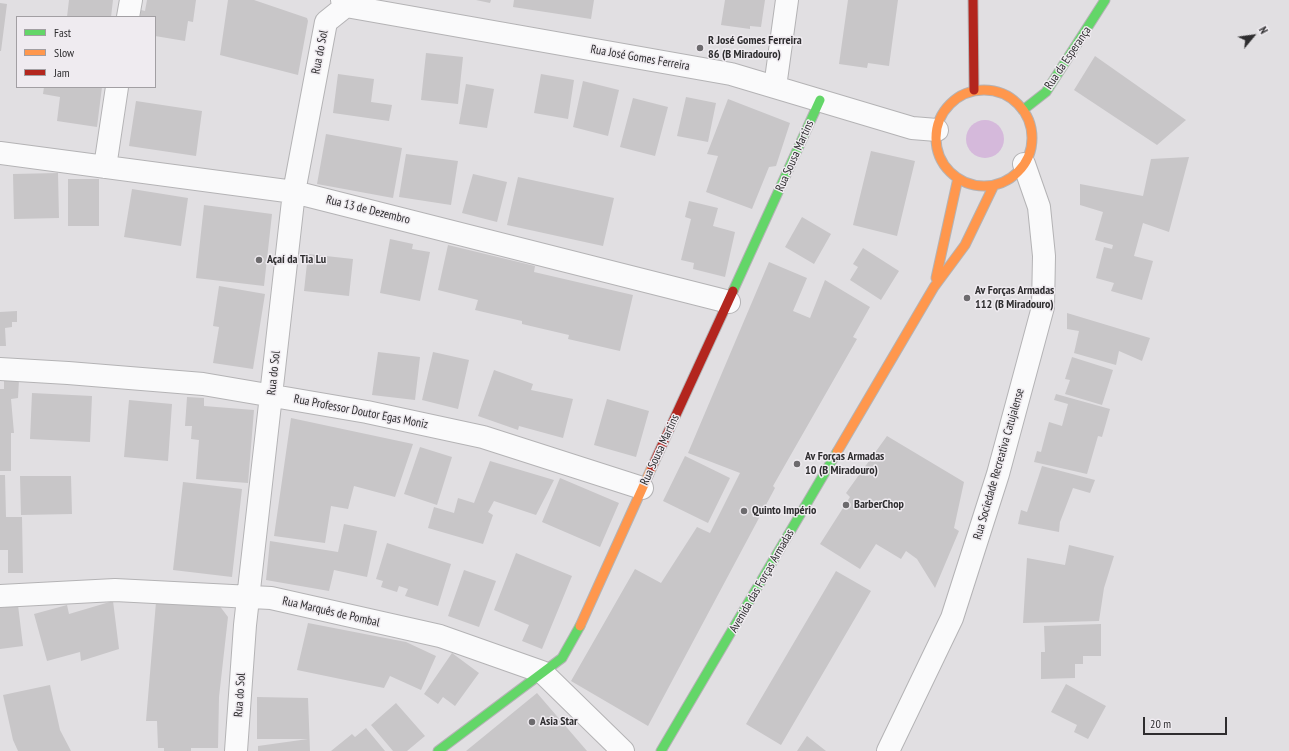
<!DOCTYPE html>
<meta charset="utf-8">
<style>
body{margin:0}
#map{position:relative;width:1289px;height:751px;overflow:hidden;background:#e1dfe2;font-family:"PT Sans Narrow",sans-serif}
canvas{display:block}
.legend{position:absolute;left:16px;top:16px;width:140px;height:72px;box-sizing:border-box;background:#efebf0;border:1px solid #a29fa3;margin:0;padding:5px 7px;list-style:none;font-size:12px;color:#2e2d2f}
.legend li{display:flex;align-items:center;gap:8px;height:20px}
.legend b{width:20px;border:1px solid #a29fa3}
.north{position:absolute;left:1233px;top:16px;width:40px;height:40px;-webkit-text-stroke:3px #efebf0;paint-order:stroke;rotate:61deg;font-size:11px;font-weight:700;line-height:16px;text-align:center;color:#2e2d2f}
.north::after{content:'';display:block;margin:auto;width:14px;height:18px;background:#2e2d2f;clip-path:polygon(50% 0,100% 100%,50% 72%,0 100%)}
.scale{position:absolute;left:1143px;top:717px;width:84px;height:18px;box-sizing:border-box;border:2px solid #2e2d2f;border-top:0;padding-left:5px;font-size:12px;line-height:14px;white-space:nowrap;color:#2e2d2f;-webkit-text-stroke:3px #efebf0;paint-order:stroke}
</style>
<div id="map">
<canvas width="1289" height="751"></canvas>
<ul class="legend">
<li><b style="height:5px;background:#63d668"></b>Fast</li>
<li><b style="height:5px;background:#ff974d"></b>Slow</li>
<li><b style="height:5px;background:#b3261e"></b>Jam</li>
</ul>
<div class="north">N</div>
<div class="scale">20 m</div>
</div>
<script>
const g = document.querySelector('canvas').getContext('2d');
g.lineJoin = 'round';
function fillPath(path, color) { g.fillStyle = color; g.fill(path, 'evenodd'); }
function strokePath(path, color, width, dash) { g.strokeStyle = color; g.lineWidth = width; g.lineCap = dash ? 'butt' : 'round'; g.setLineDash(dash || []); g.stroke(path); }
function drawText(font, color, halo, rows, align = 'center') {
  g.font = font + ' "PT Sans Narrow",sans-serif'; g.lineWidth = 3; g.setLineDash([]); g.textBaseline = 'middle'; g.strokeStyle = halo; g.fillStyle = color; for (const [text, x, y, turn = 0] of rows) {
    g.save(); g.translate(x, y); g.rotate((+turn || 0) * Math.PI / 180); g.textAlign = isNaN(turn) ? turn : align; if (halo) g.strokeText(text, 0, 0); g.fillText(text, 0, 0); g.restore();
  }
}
const green = new Path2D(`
 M966 139a19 19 0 1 1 38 0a19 19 0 1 1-38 0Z`);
const building = new Path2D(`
 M69,0h44l-2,17h-44z
 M147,0h49l-3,22 -5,-1 -3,20 -30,-5v-19h-15l1,-7 4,1z
 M228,0h26l53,18 1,3 -10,54 -78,-20z
 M476,0h15l-1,3z
 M514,0h80l-3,19 -78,-12z
 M725,0h40l-4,27 -11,-1v3l-29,-4z
 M848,0h50l-9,66 -21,-3 -1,5 -28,-4z
 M0,3l7,1 -6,47h-1z
 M426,53l37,4 -5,47 -37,-4z
 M1095,56l91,64 -29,25 -83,-55z
 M338,74l36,5 -3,23 21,3 -3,16 -56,-8z
 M541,74l33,6 -6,39 -34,-6z
 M583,81l36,9 -11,46 -35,-9z
 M466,84l28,5 -7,39 -28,-4z
 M44,87h58l-5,40 -40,-6 3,-24 -17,-3z
 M686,97l30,6 -8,39 -31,-6z
 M633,98l35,9 -13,49 -35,-9z
 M728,99l62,24 -14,43 -7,1 -17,42 -46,-17 12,-36 -11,-2z
 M136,101l66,10 -6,45 -67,-10z
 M326,134l76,14 -9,50 -76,-14z
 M871,151l44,10 -18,75 -44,-11z
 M406,154l52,7 -7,44 -52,-8z
 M1189,157l-20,75 -26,-9 -9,33 19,5 -11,39 -31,-9 3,-8 -18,-5 8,-31 8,2 1,-4 -18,-5 8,-28 -23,-7v-21l63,12 8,-37z
 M58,173l1,45 -45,1 -1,-45z
 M473,174l34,8 -10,40 -35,-9z
 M518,177l96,21 -11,48 -96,-21z
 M68,179h31v47h-31z
 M132,189l56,9 -7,48 -57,-9z
 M689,201l29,7 -5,18 22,6 -10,45 -32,-8 1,-6 -13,-3 10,-41 -6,-2z
 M204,205l68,9 -8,72 -68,-8z
 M802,217l29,17 -17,30 -29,-17z
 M390,239l23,5 -1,5 18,3 -10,49 -40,-8z
 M448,245l87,21 -1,6 99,23 -13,56 -52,-12 1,-4 -47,-11v-3l-47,-11 3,-10 -40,-10z
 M863,248l36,23 -18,29 -31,-20 8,-13 -5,-3z
 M308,254l45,5 -4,37 -45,-5z
 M769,262l38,16 -14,33 17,7 15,-38 45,27 -17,30 4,2 -84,147 2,2 -127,238 -77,-45 64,-112 26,14 36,-56 13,6 30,-60 -52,-20z
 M219,286l46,8 -12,75 -40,-6 6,-36 -6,-1z
 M17,311v11h-5v5l-7,1 1,18h-6v-34z
 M1067,313l83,25 -8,23 -23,-10 -3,14 -42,-12 5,-22 -12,-2z
 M378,352l42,5 -5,43 -43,-5z
 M433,352l36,8 -11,49 -36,-9z
 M1072,357l41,13 -11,35 -37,-11 5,-14 -5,-1z
 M494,370l39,14 -2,6 42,9 -10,39 -44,-12 -1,4 -40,-14z
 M4,380h15l-1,18 -7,1 3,34h-3v38h-11v-82h4z
 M32,393l60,3 -2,46 -60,-3z
 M1056,394l54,15 -8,28 -4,-1 -11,38 -53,-12 3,-11 4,1 8,-30 13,4 6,-22 -14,-4z
 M187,397l17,1v8l50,4 -6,73 -52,-4 3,-39 -8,-1 1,-13h-7z
 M607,399l42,12 -13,46 -42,-12z
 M129,400l43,4 -4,57 -44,-4z
 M291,418l122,26 -18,53 -41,-11 -6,23 -17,-3 -6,37 -51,-7z
 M887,436l77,46 -10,46 5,3 -24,57 -18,-29 -11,-8 -5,8 -25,-15 -16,25 -40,-25 30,-47 -4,-4z
 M420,447l32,10 -15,48 -33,-11z
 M685,456l45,22 -22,45 -45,-22z
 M490,461l64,19 -18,35 -42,-14 -6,11 5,3 -10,29 -55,-16 6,-21 20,6 4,-15 16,5z
 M1042,466l53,14 -5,13 -17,-5 -13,34 -1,10 -41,-8 3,-14 6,2z
 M0,475h5l1,42h16l1,56h-15v-23h-8z
 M20,476h51l1,38 -51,1z
 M560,478l59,25 -19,44 -58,-25z
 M183,482l59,7 -10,88 -59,-7z
 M344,524l33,7 -10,46 -33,-7 -5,21 -63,-11 4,-39 68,11z
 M387,543l64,21 -13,42 -33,-10 3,-7 -9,-3 -2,6 -16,-5 2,-6 -7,-2z
 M1069,545l45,11 -10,32 -5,33 -76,2 4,-65 38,7z
 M516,553l56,23 -30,73 -20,-8 7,-16 -35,-15z
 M464,570l32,11 -17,46 -31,-11z
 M836,571l35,20 -90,154 -35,-21z
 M113,601l6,48 -38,12 -1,-9 -33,9 -13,-47 33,-9 2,9z
 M156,602l63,3 9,12 -9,80 -1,51h-27v3h-27v-3h-6l-1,-27h-11z
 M18,605l5,41 -23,3v-41z
 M308,623l98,19 30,14 -15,34 -31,-14 -6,12 -87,-18z
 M1101,624v32h-18v8h-8v14l-34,1v-27h4l-1,-26z
 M452,653l27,20 -24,33 -12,-9 -5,7 -14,-10z
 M1066,684l40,22 -18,33 -14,-7 3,-7 -26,-13z
 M50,685l10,45 11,21h-53l-5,-11 -10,-45z
 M537,693l50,58h-121z
 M257,697l51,1 2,53h-52v-5l50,-7h-51z
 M396,703l29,33 -18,15h-14l-22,-26z
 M366,728l19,23h-54l21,-17 3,3z
 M807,736l19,15h-29z`);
const street = new Path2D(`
 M342,0l4,6 385,68 181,54 25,2
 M128,17l3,-17
 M775,87l12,-87
 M0,153l294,39 435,110
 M105,167l12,-80
 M0,369l68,4 135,11 164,28 116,25 159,51
 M0,596l115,-6 156,8 169,38 102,36 81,79
 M236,751l9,-126 49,-433 32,-170 20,-16
 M888,751l64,-133 46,-144 45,-167 1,-51 -5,-49 -15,-43`);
const fast = new Path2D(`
 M1023,110l23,-18 59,-92
 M733,291l87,-191
 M438,751l124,-93 18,-32
 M661,751l176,-299`);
const slow = new Path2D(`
 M936 138a48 48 0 1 1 96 0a48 48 0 1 1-96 0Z
 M936,278l22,-100
 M837,452l97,-165 31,-42 29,-60
 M580,626l72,-159`);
const jam = new Path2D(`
 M973,0l1,90
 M652,467l81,-176`);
const markers = [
 [700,48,4,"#6d6b6e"],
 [259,260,4,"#6d6b6e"],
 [967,298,4,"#6d6b6e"],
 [797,464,4,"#6d6b6e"],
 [846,505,4,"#6d6b6e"],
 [744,511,4,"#6d6b6e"],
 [532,722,4,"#6d6b6e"]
];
const poiNames = [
 ["R José Gomes Ferreira",708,41],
 ["86 (B Miradouro)",708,55],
 ["Açaí da Tia Lu",267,260],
 ["Av Forças Armadas",975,291],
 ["112 (B Miradouro)",975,305],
 ["Av Forças Armadas",805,457],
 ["10 (B Miradouro)",805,471],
 ["BarberChop",854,505],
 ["Quinto Império",752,511],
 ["Asia Star",540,722]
];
const streetNames = [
 ["Rua do Sol",320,52,-79],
 ["Rua José Gomes Ferreira",640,58,10],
 ["Rua da Esperança",1068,58,-56],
 ["Rua Sousa Martins",795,156,-66],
 ["Rua 13 de Dezembro",368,210,14],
 ["Rua do Sol",274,373,-84],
 ["Rua Professor Doutor Egas Moniz",361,412,11],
 ["Rua Sousa Martins",660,450,-65],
 ["Rua Sociedade Recreativa Catujalense",999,464,-74],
 ["Avenida das Forças Armadas",762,581,-60],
 ["Rua Marquês de Pombal",331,612,13],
 ["Rua do Sol",240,695,-86]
];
fillPath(green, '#d5b9db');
fillPath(building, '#c8c6c8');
strokePath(street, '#b4b3b5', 24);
strokePath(fast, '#b4b3b5', 11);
strokePath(slow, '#b4b3b5', 11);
strokePath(jam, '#b4b3b5', 11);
strokePath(street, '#fafafb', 22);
strokePath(fast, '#63d668', 9);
strokePath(slow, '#ff974d', 9);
strokePath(jam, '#b3261e', 9);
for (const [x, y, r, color] of markers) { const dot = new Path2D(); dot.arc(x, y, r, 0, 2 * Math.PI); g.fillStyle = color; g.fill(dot); strokePath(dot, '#efebf0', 1.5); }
drawText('bold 12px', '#2e2d2f', '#efebf0', poiNames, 'left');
drawText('12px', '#2e2d2f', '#efebf0', streetNames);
</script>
